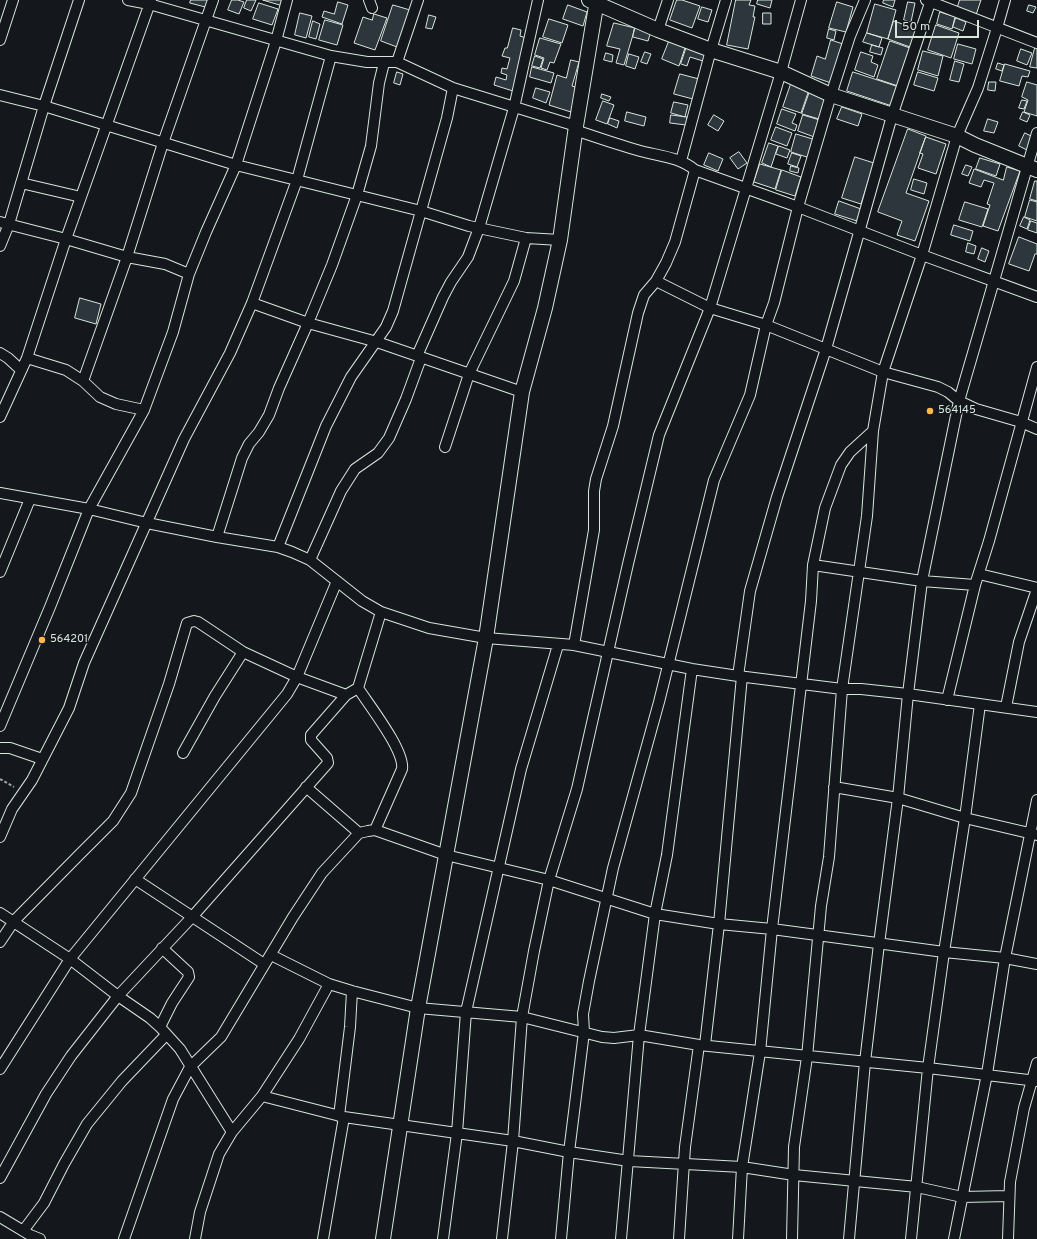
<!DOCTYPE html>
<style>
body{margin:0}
#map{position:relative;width:1037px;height:1239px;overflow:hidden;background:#14181c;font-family:Overpass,sans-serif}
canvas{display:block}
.scale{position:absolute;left:895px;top:20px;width:84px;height:18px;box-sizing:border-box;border:2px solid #d8e6dc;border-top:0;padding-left:5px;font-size:12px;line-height:14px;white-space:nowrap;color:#d8e6dc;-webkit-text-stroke:3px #14181c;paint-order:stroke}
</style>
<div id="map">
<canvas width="1037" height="1239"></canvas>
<div class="scale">50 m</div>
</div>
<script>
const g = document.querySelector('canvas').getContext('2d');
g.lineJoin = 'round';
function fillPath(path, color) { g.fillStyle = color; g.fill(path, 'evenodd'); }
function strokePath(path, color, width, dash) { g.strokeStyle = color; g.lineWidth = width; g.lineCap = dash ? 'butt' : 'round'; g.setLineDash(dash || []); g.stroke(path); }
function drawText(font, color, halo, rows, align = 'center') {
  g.font = font + ' Overpass,sans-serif'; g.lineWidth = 3; g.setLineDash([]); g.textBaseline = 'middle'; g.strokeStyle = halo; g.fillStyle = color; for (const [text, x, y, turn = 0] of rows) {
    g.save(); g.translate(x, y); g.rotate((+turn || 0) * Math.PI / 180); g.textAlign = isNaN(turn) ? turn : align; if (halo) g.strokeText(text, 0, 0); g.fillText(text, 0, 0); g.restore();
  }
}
const building = new Path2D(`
 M191,0h20l-2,8 -19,-5z
 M232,0h6l6,2 -5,12 -11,-4z
 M247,0h9l-5,11 -7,-3z
 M263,0h20l-2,5z
 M677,0h5l18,6 -8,22 -22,-8z
 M736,0h15l-2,5 6,1 -2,11h2l-7,32 -21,-4z
 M758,0h14l-2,8 -13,-4z
 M884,0h11l-2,7 -10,-4z
 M960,0h21l-5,15 -19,-6z
 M338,2l10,3 -6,19 -20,-7 2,-6 10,3z
 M837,2l16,5 -7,25 -17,-4z
 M908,2l7,1 -4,19 -7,-2z
 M259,3l19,6 -6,16 -19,-6z
 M875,4l21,6 -8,29 -21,-6z
 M393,5l17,5 -13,37 -16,-6z
 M568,5l19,7 -4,14 -20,-7z
 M1029,5l7,2 -3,6 -6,-2z
 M702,7l10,3 -4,12 -10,-3z
 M940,12l15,5 -3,12 -15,-5z
 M300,13l12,3 -6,22 -11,-3z
 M763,13h8v11h-8z
 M374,14l13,4 -12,32 -21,-7 9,-26 9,3z
 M429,15l7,2 -4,12 -6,-1z
 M956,18l10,4 -3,9 -10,-4z
 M549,19l19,6 -6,18 -19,-6z
 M325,20l18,5 -6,20 -18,-5z
 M313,21l7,3 -4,15 -7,-2z
 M894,21l22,8 -6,18 -22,-8z
 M614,23l21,5 -11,37 -8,-2 4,-14 -13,-3z
 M936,25l23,8 -8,25 -23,-8z
 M635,27l16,4 -3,10 -15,-4z
 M513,28l8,2 -1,6 9,3 -16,52 -19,-6 2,-8 10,3 1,-5 -6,-2 1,-5 5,1 3,-11 -8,-2 3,-8h2z
 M829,29l7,2 -2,9 -7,-2z
 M867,33l15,5 -3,9 -16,-5z
 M540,38l21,6 -7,19 -4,-1 -3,8 -6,-2 3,-10 -9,-3z
 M670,39l16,6 -7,21 -17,-7z
 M831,40l12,4 -12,39 -20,-7 6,-20 8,3z
 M890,41l20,7 -12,38 -21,-7z
 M958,44l18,5 -4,15 -18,-5z
 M872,45l11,3 -2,7 -11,-3z
 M687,46l19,7 -3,8 -13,-4 -3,9 -6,-2z
 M1035,48h2v20l-7,-1z
 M1021,49l11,4 -5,12 -10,-4z
 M923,51l20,5 -5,20 -20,-6z
 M645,52l6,2 -4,10 -6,-2z
 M861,52l12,4 -2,6 7,3 -4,12 -19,-7z
 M606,53l7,2 -1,7 -8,-2z
 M629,54l10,3 -4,12 -9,-3z
 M535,56l8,3 -3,9 -8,-2z
 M571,60l8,2 -7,24 6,2 -7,24 -22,-7 8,-30 9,3z
 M955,61l9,3 -5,18 -9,-2z
 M998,63l6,2 -2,6 -6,-2z
 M1005,64l25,7 -2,6 -6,-1 -3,10 -19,-5z
 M532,67l22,6 -3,10 -21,-6z
 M397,72l6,2 -3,11 -6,-2z
 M853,72l46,15 -7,19 -45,-15z
 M918,72l20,6 -4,13 -20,-6z
 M680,74l19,5 -6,20 -19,-5z
 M989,82h7l-1,9 -7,-1z
 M1027,82l10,3v31l-13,-4 4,-12 -6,-3z
 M791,84l18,6 -8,23 -18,-6z
 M536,88l14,4 -4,11 -13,-5z
 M810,91l17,6 -8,22 -17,-5z
 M602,94l9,3 -2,4 -8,-3z
 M1022,100l5,1 -3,8 -5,-1z
 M603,101l11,4 -7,19 -11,-4z
 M674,102l14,3 -3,12 -14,-4z
 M842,107l20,7 -4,12 -21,-7z
 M782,109l14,5 -4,9 5,2 -2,6 -18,-7z
 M627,112l19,5 -2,9 -19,-5z
 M1023,112l7,3 -3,7 -7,-3z
 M671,115l16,2 -1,8 -16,-2z
 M714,115l10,6 -6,10 -10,-6z
 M803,115l20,6 -6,17 -19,-7z
 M610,118l9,3 -2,7 -9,-4z
 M988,119l10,3 -4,11 -10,-2z
 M776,127l16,6 -5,13 -16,-6z
 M908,129l18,7 -20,57 23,8 -14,40 -18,-6 5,-14 -24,-9z
 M1025,133l8,4 -6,13 -8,-4z
 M796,134l20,6 -6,18 -19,-6z
 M926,137l20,7 -10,30 -18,-6 5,-14 -3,-1z
 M769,143l9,3 -7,21 -9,-4z
 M779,146l11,4 -3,8 -11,-4z
 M739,152l8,11 -9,6 -8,-11z
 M709,153l14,6 -5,12 -14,-6z
 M792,153l9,3 -4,11 -9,-3z
 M855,157l19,6 -13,41 -19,-6z
 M980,158l20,6 -4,12 -20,-7z
 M760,164l21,6 -6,19 -21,-7z
 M966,165l6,2 -4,9 -6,-2z
 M791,166l8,2 -1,5 -8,-2z
 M1007,167l13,4 -22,60 -15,-5 7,-21 -3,-1 7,-21 -10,-3 -3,7 -12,-4 5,-14 29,11z
 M782,170l19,7 -6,19 -19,-6z
 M914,179l13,4 -3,11 -13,-4z
 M1035,181h2v20l-7,-2z
 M1030,200l7,2v19l-12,-4z
 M839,201l22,8 -4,12 -22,-7z
 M965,202l23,7 -6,18 -23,-7z
 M1024,217l6,3 -3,9 -7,-3z
 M1031,221l6,2v10l-9,-3z
 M954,225l19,6 -3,10 -19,-6z
 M1019,237l18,7v10h-2l-6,17 -20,-7z
 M968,243l8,3 -2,8 -8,-2z
 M982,248l7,3 -4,11 -7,-3z
 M80,298l21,6 -5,20 -21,-6z`);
const path = new Path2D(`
 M0,779l14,8`);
const street = new Path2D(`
 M128,0l21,4 182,52 36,6h30l56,26 123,38
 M369,0l3,8
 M926,0l111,43
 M658,30l10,-30
 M0,40l13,-40
 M397,62l21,-62
 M0,95l44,11 192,59 185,46 48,15 57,12 34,2
 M575,130c21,7 41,14 62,20 20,6 41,6 58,20l103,37 124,48 115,42
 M681,161l30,-111 15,-50
 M21,183l60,14
 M0,222l66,17 61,18 38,7 24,10
 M0,246l9,-22 35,-118 35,-106
 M656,281l54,27 56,17 117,47 55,15 10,5 11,9 17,8 45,13 16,7
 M252,303l56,20 69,19 145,50
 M0,353l8,5 13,12
 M417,356l26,-59 8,-15 17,-25 11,-29 35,-120 24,-108
 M27,358l39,12 17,11 17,16 16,7 28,6
 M83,381l44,-124 36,-114 50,-143
 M0,417l27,-59 39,-119 85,-239
 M445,447l24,-73 45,-93 12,-43
 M0,493l89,16 58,14 70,14 61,10 14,5 18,8 52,41 19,11 48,16 57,10 88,7 118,24 46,7 104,13h19l47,5 129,18
 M217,537l25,-79 7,-14 10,-12 10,-17 10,-27 29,-65 24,-58 25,-70 14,-49 8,-63 5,-20
 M278,547l48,-121 25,-49 35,-50 7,-16 54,-193 6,-30
 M310,560l31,-69 14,-22 23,-16 11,-15 17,-39 15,-41
 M813,565l109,16 53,4
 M0,572l30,-73
 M979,574l58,14
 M574,645l20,-115v-39l2,-12 17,-53 25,-113 6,-18 12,-14 10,-18 9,-21 20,-72
 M738,676l12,-85 27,-94 49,-148 66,-233 39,-116
 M358,688c11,17 47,63 44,81l-27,61
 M947,700l28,-115 14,-44 48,-174
 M1006,707l13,-65 18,-53
 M0,726l50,-119 39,-98 55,-99 29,-78 16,-58 17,-42 30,-67 40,-124 11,-41
 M0,748h10l32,11
 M183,753l32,-57 28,-44
 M306,787l53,46
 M834,787l64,11 67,20 72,17
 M0,837l12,-28 20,-29 37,-72 15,-45 100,-224 46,-86 22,-50 45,-123 34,-124
 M135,879l129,85
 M0,913l70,46 48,37 32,22 10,9 20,22 52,83
 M0,942l14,-21 65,-66 34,-34 18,-28 38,-109 18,-61 7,-2 4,1 45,30 54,25 49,18
 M271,955l58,29 23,7 66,17 104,9 80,20 12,1 25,-3 60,10 229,23 109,13
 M160,1027l12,-24 17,-26 -1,-5 -26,-24
 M705,1045l14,-121 23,-248
 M0,1069l70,-110 217,-265 10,-17 40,-96
 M262,1096l82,21 169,24 56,11 60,9 113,6 52,8 123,12 45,10 47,-1
 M339,1116l11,-89 2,-36
 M0,1178l46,-84 25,-38 47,-60 75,-80 135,-153 -1,-5 -16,-18v-5l35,-40 12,-7 23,-76
 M0,1217l30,18 10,4
 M23,1231l21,-28 20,-39 23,-40 35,-43 44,-46
 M124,1239l49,-140 17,-32 31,-30 72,-120 29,-44 37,-40 9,-2 7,-1 71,25 103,25 106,34 64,10 53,5 172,23 61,6 32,6
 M195,1239l5,-27 19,-58 13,-22 30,-36 37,-57 30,-55
 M323,1239l21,-122
 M443,1239l14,-106 9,-121 55,-243 37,-124
 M502,1239l11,-98 9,-124 12,-66 15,-71 28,-91 51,-225 31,-129 51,-127 71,-236 20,-72
 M561,1239l8,-87 15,-120 -1,-18 6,-33 24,-113 46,-166 55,-222 36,-85 16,-70 8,-22 24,-96 33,-112 19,-59 15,-36
 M621,1239l18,-204 16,-121 12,-59 25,-186
 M679,1239l6,-92 14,-102
 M738,1239l4,-72 18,-115 12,-123 39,-328 2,-36 12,-57 16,-43 9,-13 23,-21
 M792,1239l2,-92 13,-90 14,-151 8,-49 13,-168 25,-173 6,-85 10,-59 39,-117 35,-119 21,-48 19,-60 8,-28
 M849,1239l16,-177 14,-118 19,-146 10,-104 14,-113 37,-180 78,-268
 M911,1239l17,-171 16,-116 21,-134 15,-114
 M954,1239l33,-165 18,-116 32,-158
 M1008,1239l2,-57 14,-74 13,-45`);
const secondary = new Path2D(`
 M589,0l69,30 53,20 70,22 50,23 126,41 18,9 62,25
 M383,1239l35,-231 68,-370 36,-246 23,-84 15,-68 16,-114 21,-126`);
const markers = [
 [930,411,4,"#ffb74d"],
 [42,640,4,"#ffb74d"]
];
const poiNames = [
 ["564145",938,411],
 ["564201",50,640]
];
fillPath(building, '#2c363c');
strokePath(building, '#d8e6dc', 1);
strokePath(street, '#d8e6dc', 12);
strokePath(secondary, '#d8e6dc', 16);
strokePath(path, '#9da8a2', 2, [3, 2]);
strokePath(street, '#14181c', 10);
strokePath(secondary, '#14181c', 14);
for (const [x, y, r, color] of markers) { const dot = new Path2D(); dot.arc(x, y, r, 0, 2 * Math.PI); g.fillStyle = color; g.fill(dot); strokePath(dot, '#14181c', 1.5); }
drawText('11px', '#d8e6dc', '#14181c', poiNames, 'left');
</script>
